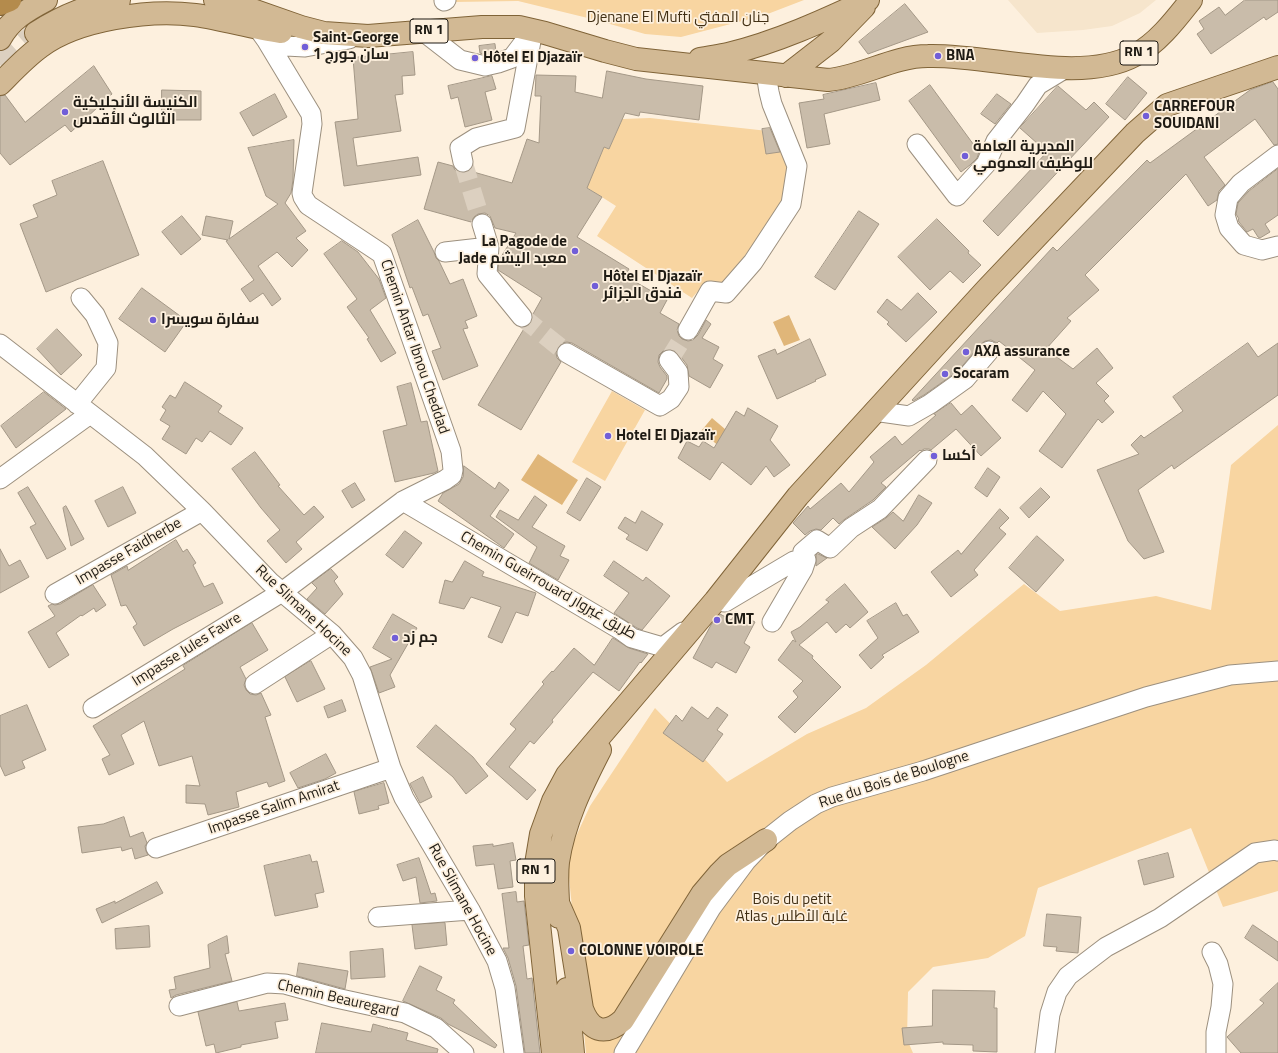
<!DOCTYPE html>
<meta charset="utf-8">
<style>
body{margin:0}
canvas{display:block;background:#fdf0de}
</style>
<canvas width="1278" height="1053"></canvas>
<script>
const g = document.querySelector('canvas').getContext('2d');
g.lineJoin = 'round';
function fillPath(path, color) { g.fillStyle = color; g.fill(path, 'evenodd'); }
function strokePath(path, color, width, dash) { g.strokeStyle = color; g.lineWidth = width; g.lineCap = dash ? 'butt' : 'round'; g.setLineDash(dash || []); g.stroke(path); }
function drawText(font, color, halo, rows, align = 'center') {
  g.font = font + ' "Titillium Web",Cairo,sans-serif'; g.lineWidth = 3.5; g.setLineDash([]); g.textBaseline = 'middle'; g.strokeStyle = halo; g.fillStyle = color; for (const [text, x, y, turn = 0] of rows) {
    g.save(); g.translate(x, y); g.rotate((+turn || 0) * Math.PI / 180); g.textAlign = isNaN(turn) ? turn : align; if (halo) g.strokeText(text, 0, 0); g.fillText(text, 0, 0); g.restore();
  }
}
const built = new Path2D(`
 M1008,0h148l-16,13 -28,13 -29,4 -46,3z`);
const green = new Path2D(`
 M432,0h372l-39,15 -84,22 -36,-3 -49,-14 -78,-19 -64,1z
 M650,118l127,14 11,32 -3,37 -62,84 -19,-1 -12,14 -95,-62 19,-30 -30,-19 18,-40 5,2 13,-30z
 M612,391l33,19 -40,71 -33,-19z
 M1278,425v466l-55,16 -32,-79 -153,60 -13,48 -37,22 -55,9 -25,25 -1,47 6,14h-327l-19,-197 23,-50 65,-98 72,74 80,-48 59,-26 60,-43 98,-81 36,27 96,-15 55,14 20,-145z`);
const water = new Path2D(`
 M789,315l11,25 -16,6 -11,-24z
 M712,418l20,17 -11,13 -20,-17z
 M538,454l40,26 -16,25 -41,-25z`);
const building = new Path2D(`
 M1245,0h33v12l-12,8 -2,-3 -53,37 -14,-20 7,-5 -5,-8 20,-14 6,8z
 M905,4l23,28 -60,22 -9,-12z
 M495,44l1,8 -11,3 -5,-2 -1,-7z
 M413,52l2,23 -13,1 1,18 -8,1 6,36 -48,7 4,28 61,-9 3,18 -77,11 -9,-64 23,-3 -5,-61z
 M94,66l18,28 -41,38 -6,-7 -55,40 -10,-12v-57l5,-1 20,27z
 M607,71l39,8 57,7 -4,34 -59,-8 -1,4 -14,-3 -16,36 -5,-2 -17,41 15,9 -25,40 52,32 -4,7 42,24 -7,13 19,11 -2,6 2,6 3,3 6,2 5,-1 5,-5 8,-15 5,4 -9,14 17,9 -6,12 10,6 -13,23 -21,-12 -2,-11 -9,-12 -4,-3 -6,-1 -5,2 -4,4 -1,7 2,5 7,9v3l-8,14 -87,-50 -5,-1 -5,1 -4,4 -2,6 1,5 4,4 -40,68 -43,-25 47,-78 4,-2 3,-4 1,-7 9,-16 -44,-28 1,-10 17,-27 -21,-5 -5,-12 -5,-3 -7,1 -4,3 -3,5 -47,-13 14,-47 15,4 2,4 5,3h5l5,-2 42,12 15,-44 12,4 2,-47h-6l1,-21 40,1 -1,16 27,6z
 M492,76l4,13 -11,3 7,28 -27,7 -7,-30 -7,2 -3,-13z
 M1128,77l19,16 -22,27 -19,-16z
 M1273,82l5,7v55l-4,1 -19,-26 -51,38 21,28 -6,6 -2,9 -9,6 -22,-32 -101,101 14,15 -32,28 4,3 -25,28 27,20 24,-21 16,20 -17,15 13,13 -5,5 10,11 -12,11 -4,-4 -36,49 -23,-17 27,-37 -23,-23 -16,21 -15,-12 23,-30 -36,-29 -2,2 -6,-3 -6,1 -4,3 -23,27 -34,24 -11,6 -1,-1 141,-153 4,4 90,-91 3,3 100,-73z
 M876,83l4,17 -56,14 6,30 -23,4 -8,-45 25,-4 -1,-4z
 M930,85l49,67 -2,6 -7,7 -9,7 -52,-71z
 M1058,86l28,24 8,-8 15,15 -111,119 -15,-15 64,-69 -27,-24z
 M162,90l39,1v29h-39z
 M275,94l12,23 -34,19 -13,-23z
 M997,94l14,10 -16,20 -14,-10z
 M770,128l10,24 -14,2 -4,-25z
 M294,140l-1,40 -2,13 -6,10 21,28 -10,7 12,12 -16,17 -15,-15 -19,14 23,33 -9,7 -9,-13 -13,9 -9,-13 13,-9 -28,-39 2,-1 -26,-5 4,-19 27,5 -4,18 49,-35 -12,-8 -18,-48z
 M103,161l36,94 -93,37 -26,-68 18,-7 -5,-12 24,-10 -5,-14z
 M1278,169v46l-13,9 5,8 -10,6 -2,-1 -5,-8 -6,3 -8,-10 -1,-2 1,-1 -3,-5 2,-11 11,-12z
 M859,211l20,13 -44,66 -20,-13z
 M182,216l19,23 -20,16 -19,-23z
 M937,219l32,32 -1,2 13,12 -18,18 -13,-12 -20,19 -32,-33z
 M418,220l16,32 2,6 3,3 11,23 13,-5 14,37 -12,5 3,7 -5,1 15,37 -35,14 -11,-29 9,-3 -13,-34 -5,2 -11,-29 -2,1 -18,-53z
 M342,241l16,11 21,27 7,19 -16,12 26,43 -15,9 -14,-23 2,-1 -22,-31 10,-8 -33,-45z
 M142,288l45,33 -22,31 -46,-33z
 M918,293l19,19 -31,30 -19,-18 2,-2 -12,-10 10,-13 14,11z
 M57,329l25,26 -21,20 -24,-26z
 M810,339l16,36 -11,5 1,1 -39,18 -19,-43 17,-7 2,5z
 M1248,343l10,14 20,-14v52l-104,74 -2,-4 -34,25 26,62 -20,7 -16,-18 -31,-71 42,-16 -8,-9 10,-10 3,3 39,-27 -10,-14z
 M185,382l37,24 -4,6 25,16 -12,17 -21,-14 -8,11 -6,-4 -10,16 -24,-15 8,-13 -10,-6 6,-10 -4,-3 8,-12 5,3z
 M411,383l10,39 6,-1 11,50 -4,2 -39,9 -12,-51 24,-6 -10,-38z
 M44,392l22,17 -50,39 -15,-22z
 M951,403l10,12 11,-10 29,33 -20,18 -25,-27 -25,21 -2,-1h-5l-3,2 -1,-1 -39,33 5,4 -13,13 -28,19 -6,5 -6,-6 -12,12 -5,-1 -6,2 -5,4 -12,-12 15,-17 2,3 31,-26 8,9 25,-30 -4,-5 25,-21 7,9 34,-30 -2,-1z
 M748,408l30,18 -8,14 20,25 -16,12 -8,-11 -15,19 -29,-23 -12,18 -32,-22 9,-17 12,6 4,-6 11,7 22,-37 8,5z
 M255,452l25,33 -2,1 26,29 10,-9 10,11 -28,25 6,7 -16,14 -19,-22 13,-11 -19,-22 -29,-39z
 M464,466l31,23 4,-7 10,8 -19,26 24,18 -10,14 -66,-47 5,-8 16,-9 4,-7z
 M988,468l12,9 -13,20 -12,-9z
 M587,478l14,9 -21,34 -13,-8z
 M355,483l10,17 -13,8 -10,-17z
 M28,487l38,62 -19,10 -17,-32 6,-3 -18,-31z
 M123,487l13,26 -28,14 -13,-26z
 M1041,488l9,9 -21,21 -9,-10z
 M919,495l13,8 -15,22 -22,24 -23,-22 14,-9 7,-6 10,9z
 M535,496l12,9 -15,22 33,19 -5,10 9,4 -11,20 -29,-17 8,-16 -41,-30 4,-7 18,10z
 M66,506l18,33 -13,7 -8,-38z
 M1000,509l9,9 -10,10 7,6 -32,36 4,5 -27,22 -20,-25 27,-22 3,4z
 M642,511l21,13 -16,27 -21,-12 3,-4 -11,-7 7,-11 10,6z
 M405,531l17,12 -19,25 -17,-13z
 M1037,536l27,24 -28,32 -27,-24z
 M176,540l7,12 4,-3 9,14 -3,2 11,22 9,-4 10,20 -50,26 -29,17 -11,-19 4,-3 -11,-19 -5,1 -10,-31 16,-9 1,4z
 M0,549l9,17 11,-6 9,17 -29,16z
 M818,554l9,4 -11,8v-11z
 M465,561l19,11 -2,4 54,17 -8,23 -12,-4 -14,31 -14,-6 13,-30 -30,-10 -7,12 -25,-6 6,-23 7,2z
 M614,561l29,20 3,-4 24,19 -28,34 -5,-2 -23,-15 15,-20 -25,-17z
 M331,569l7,8 -4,4 9,13 -18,20 -18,-15 10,-11 -5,-5z
 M845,584l23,28 -18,16 -4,-4 -10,9 -9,-11 -28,23 14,11 -1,2 29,29 -46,46 -17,-16 20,-20 -5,-6 10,-10 -25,-21 15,-20 3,2 -5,-10 9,-5 29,-25 -3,-2z
 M93,585l13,20 -10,7 -2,-4 -12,8 -1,-1 -25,18 13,22 -20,13 -21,-36 27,-16 -7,-10 4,-2 3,1 5,-1z
 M896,603l7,13 4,-2 12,18 -37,23 2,2 -13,12 -12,-14 19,-17 -11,-17z
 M736,612l19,10 -11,21 6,4 -14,26 -20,-11 -4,6 -19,-10 18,-33 9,-11 11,6z
 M393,614l24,14 -27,47 5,12 -16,6 -9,-26 22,-8 -19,-11z
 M252,623l16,27 -28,17 6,12 -2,6 2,5 4,4 6,1 5,-2 10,22 -6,2 20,64 -16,6 -2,-5 -31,10 3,15 -31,8 -3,-11 -19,-1v-18l14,1 -8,-30 -33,10 -15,-45 -23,14 13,29 -25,11 -7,-16 8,-4 -17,-29 92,-57 -2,-3z
 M613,638l16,10 19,6 -7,9 -1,-1 -21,29 -26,-19 -41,48 1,2 -19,22 -4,-3 -21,26 27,23 -9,10 -41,-36 30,-35 -6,-5 34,-40 -2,-2 10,-11 1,1 21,-24 20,17z
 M311,661l14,28 -28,13 -12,-25z
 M342,700l4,11 -18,7 -4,-11z
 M27,705l19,45 -24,11 3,7 -20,8 -5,-11v-49z
 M692,707l16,12 9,-12 11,8 -11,15 6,4 -20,28 -40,-29 13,-18 6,6z
 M436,725l37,32 15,19 -22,18 -13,-17 -36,-30z
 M326,754l10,19 -11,6 -27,9 -8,-15z
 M423,777l9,20 -12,6 -10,-19z
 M384,783l5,20 -11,3 1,3 -20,5 -5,-22z
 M124,817l6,20 13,-5 4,11 -2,3 1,5 2,4 -13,4 -3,-11 -10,3 -1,-4 -39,6 -4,-26 25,-3z
 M513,843l3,17 -6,1 3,26 -15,2 -4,-25 -18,2 -3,-20 20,-2v2z
 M1168,853l6,24 -30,8 -6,-24z
 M310,855l2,7 5,-1 7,31 -9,2 3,13 -43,9 -11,-50z
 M419,858l12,36 4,-1 2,8 -17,2 -4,-26 -13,4 -6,-16z
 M157,882l6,11 -61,30 -6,-14 19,-8v2z
 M516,892l1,10 7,-1 5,44 -6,1 4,33 5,-1 8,75h-15l-9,-67 -8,-28 -5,-10h6l-7,-54z
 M1047,914l34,3 -3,36 -22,-2 1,-4 -13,-1z
 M445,923l2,22 -32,4 -3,-24z
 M1253,925l25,17v19l-33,-23z
 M149,926l1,21 -34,2 -1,-20z
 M227,936l2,17 -4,1 7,27 -56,14 -5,3 -2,-8 7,-1 -2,-12 36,-9 -2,-23z
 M383,949l2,28 -34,2 -1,-27z
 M299,963l49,8 -3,18 -48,-13z
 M420,966l22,11 -6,13 19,10 -2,3 44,42 -2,3 -47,-24 -7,-6 -38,-17z
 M1278,983v70h-37l-14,-16 37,-34 -4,-3z
 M933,990l62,1 -1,17h3v44l-24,-1v-6l-30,-1v-2l-39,3 -2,-17 30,-2z
 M237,1002l2,9 46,-8 3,17 -13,2 3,16 -37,7v2l-25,6 -2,-9 -8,2 -8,-34z
 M322,1023l49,9 2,-8 15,4v1l1,-1 19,5 -2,7 32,9 -1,4h-121z`);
const minorTunnel = new Path2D(`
 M463,162l19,62
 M522,317l45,36
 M669,360l19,-30`);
const majorTunnel = new Path2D(`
 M0,65l36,-32`);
const minor = new Path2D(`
 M444,1l2,-1
 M269,31l17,15 19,1 44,-8
 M424,32l36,28 25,6 13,-3 14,-5 19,-25
 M917,144l40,52 29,-32 10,-23 29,-37 13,-19 28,-17
 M1278,155l-37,28 -13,15 -3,17 4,13 15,17 18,5 16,-4
 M463,162l-3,-14 16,-10 39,-10 18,-98
 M482,224l7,23 -2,27 35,43
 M445,252l44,-5
 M688,330l22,-39 16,2 27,-31 38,-58 6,-38 -25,-62 -3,-12 -3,-19
 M0,344l145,112 57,55 68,71 62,52 21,24 9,17 29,93 13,30 66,112 27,51 8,27 9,65
 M567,353l93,53 11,-7 8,-12 -1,-15 -9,-12
 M77,404l29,-36 2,-25 -13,-28 -14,-17
 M874,411l35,5 21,-12 35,-25 24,-28
 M0,479l90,-65
 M403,501l218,129 11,8 31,9 20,-15
 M806,560l-3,-8 14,-12 13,8 21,-20 29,-19 47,-49
 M55,594l147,-83
 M715,601l10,1 69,-41 12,-1 -3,9 -31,53
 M255,684l77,-50
 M93,708l189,-116 121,-91 42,-21 7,-5 1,-5 -2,-19 -69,-197 -74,-49 -5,-8 -1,-4 10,-69 -1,-10 -44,-73 -10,-14
 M156,848l235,-80
 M378,917l92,-7
 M1212,952l6,12 5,20 -2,23 -5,25v21
 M179,1006l88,-23 18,1 51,14 69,15 31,15 28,25
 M624,1053l87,-145 35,-47 20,-21 24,-19 26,-17 16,-7 91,-26 223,-74 84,-22 48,-4
 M1045,1053l5,-39 7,-22 11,-16 38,-29 54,-29 95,-65 20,-3 3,1`);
const major = new Path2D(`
 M215,0l26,6 60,21 23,6 44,3 114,-9h37l26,6 60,18 31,8 192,21c34,-3 65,-24 100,-24 62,-2 152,29 207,-1 22,-11 41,-36 56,-55
 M36,33c26,-17 52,-28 83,-33
 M0,39c10,-19 27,-29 46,-39
 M700,59c9,-2 19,-3 28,-5 49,-12 95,-33 140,-54
 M786,76l45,-35 33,-34
 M0,84c13,-13 26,-27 40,-37 37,-28 110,-38 155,-32 29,4 57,13 86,17
 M558,903l11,25 13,81c8,21 22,28 41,11l79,-126 17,-20 9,-9 38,-25
 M559,917c-1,-18 -3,-37 -1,-55 6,-40 24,-77 42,-112
 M567,989l6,64
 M553,1053l-17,-157v-32l5,-30 12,-33 14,-26 148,-174 83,-105 188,-206 149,-157 32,-28 111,-38`);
const highway = new Path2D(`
 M0,4l10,-4`);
const markers = [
 [305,47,4,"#715ed8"],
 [938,56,4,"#715ed8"],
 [475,58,4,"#715ed8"],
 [65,112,4,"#715ed8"],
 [1146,116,4,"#715ed8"],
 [965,156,4,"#715ed8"],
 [575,251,4,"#715ed8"],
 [595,286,4,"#715ed8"],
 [153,320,4,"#715ed8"],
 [966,352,4,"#715ed8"],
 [945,374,4,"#715ed8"],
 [608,436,4,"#715ed8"],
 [934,456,4,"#715ed8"],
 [717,620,4,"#715ed8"],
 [395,638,4,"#715ed8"],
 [571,951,4,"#715ed8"]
];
const shields = [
 [429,31,38],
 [1139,53,38],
 [536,871,38]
];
const shieldNames = [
 ["RN 1",429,31],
 ["RN 1",1139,53],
 ["RN 1",536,871]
];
const parkNames = [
 ["Djenane El Mufti جنان المفتي",678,18],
 ["Bois du petit",792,900],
 ["Atlas غابة الأطلس",792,917]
];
const poiNames = [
 ["Saint-George",313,38],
 ["1 سان جورج",313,55],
 ["BNA",946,56],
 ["Hôtel El Djazaïr",483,58],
 ["الكنيسة الأنجليكية",73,103],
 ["الثالوث الأقدس",73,120],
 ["CARREFOUR",1154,107],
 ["SOUIDANI",1154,124],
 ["المديرية العامة",973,147],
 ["للوظيف العمومي",973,164],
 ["La Pagode de",567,242,"right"],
 ["Jade معبد اليشم",567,259,"right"],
 ["Hôtel El Djazaïr",603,277],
 ["فندق الجزائر",603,294],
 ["سفارة سويسرا",161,320],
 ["AXA assurance",974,352],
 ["Socaram",953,374],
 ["Hotel El Djazaïr",616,436],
 ["أكسا",942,456],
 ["CMT",725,620],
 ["جم زد",403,638],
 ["COLONNE VOIROLE",579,951]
];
const streetNames = [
 ["Chemin Antar Ibnou Cheddad",414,347,71],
 ["Impasse Faidherbe",129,552,-30],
 ["Chemin Gueirrouard طريق غيروار",548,586,30],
 ["Rue Slimane Hocine",303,611,43],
 ["Impasse Jules Favre",187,650,-32],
 ["Rue du Bois de Boulogne",894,780,-18],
 ["Impasse Salim Amirat",274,808,-19],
 ["Rue Slimane Hocine",462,900,61],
 ["Chemin Beauregard",338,999,13]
];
fillPath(built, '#f6e5cc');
fillPath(green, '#f8d5a1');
fillPath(water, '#e0b679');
fillPath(building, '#c9bcaa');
strokePath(building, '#a49887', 1);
strokePath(minorTunnel, '#dcd0c0', 19, [19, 10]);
strokePath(majorTunnel, '#dcd0c0', 22, [22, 11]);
strokePath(minor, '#9c907f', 21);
strokePath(major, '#806438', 24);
strokePath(highway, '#806438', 24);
strokePath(minor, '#fff', 19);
strokePath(major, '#d2b994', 22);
strokePath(highway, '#b48b4c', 22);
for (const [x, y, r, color] of markers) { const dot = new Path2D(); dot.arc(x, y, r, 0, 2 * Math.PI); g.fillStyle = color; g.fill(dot); strokePath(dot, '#fdf0de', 1.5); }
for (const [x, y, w] of shields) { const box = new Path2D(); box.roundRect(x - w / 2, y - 12, w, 24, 3); g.fillStyle = '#fdf0de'; g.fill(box); strokePath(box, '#1f1b14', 1); }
drawText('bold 14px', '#1f1b14', null, shieldNames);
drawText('15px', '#412f14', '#fdf0de', parkNames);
drawText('bold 15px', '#1f1b14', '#fdf0de', poiNames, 'left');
drawText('15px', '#1f1b14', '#fdf0de', streetNames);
</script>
